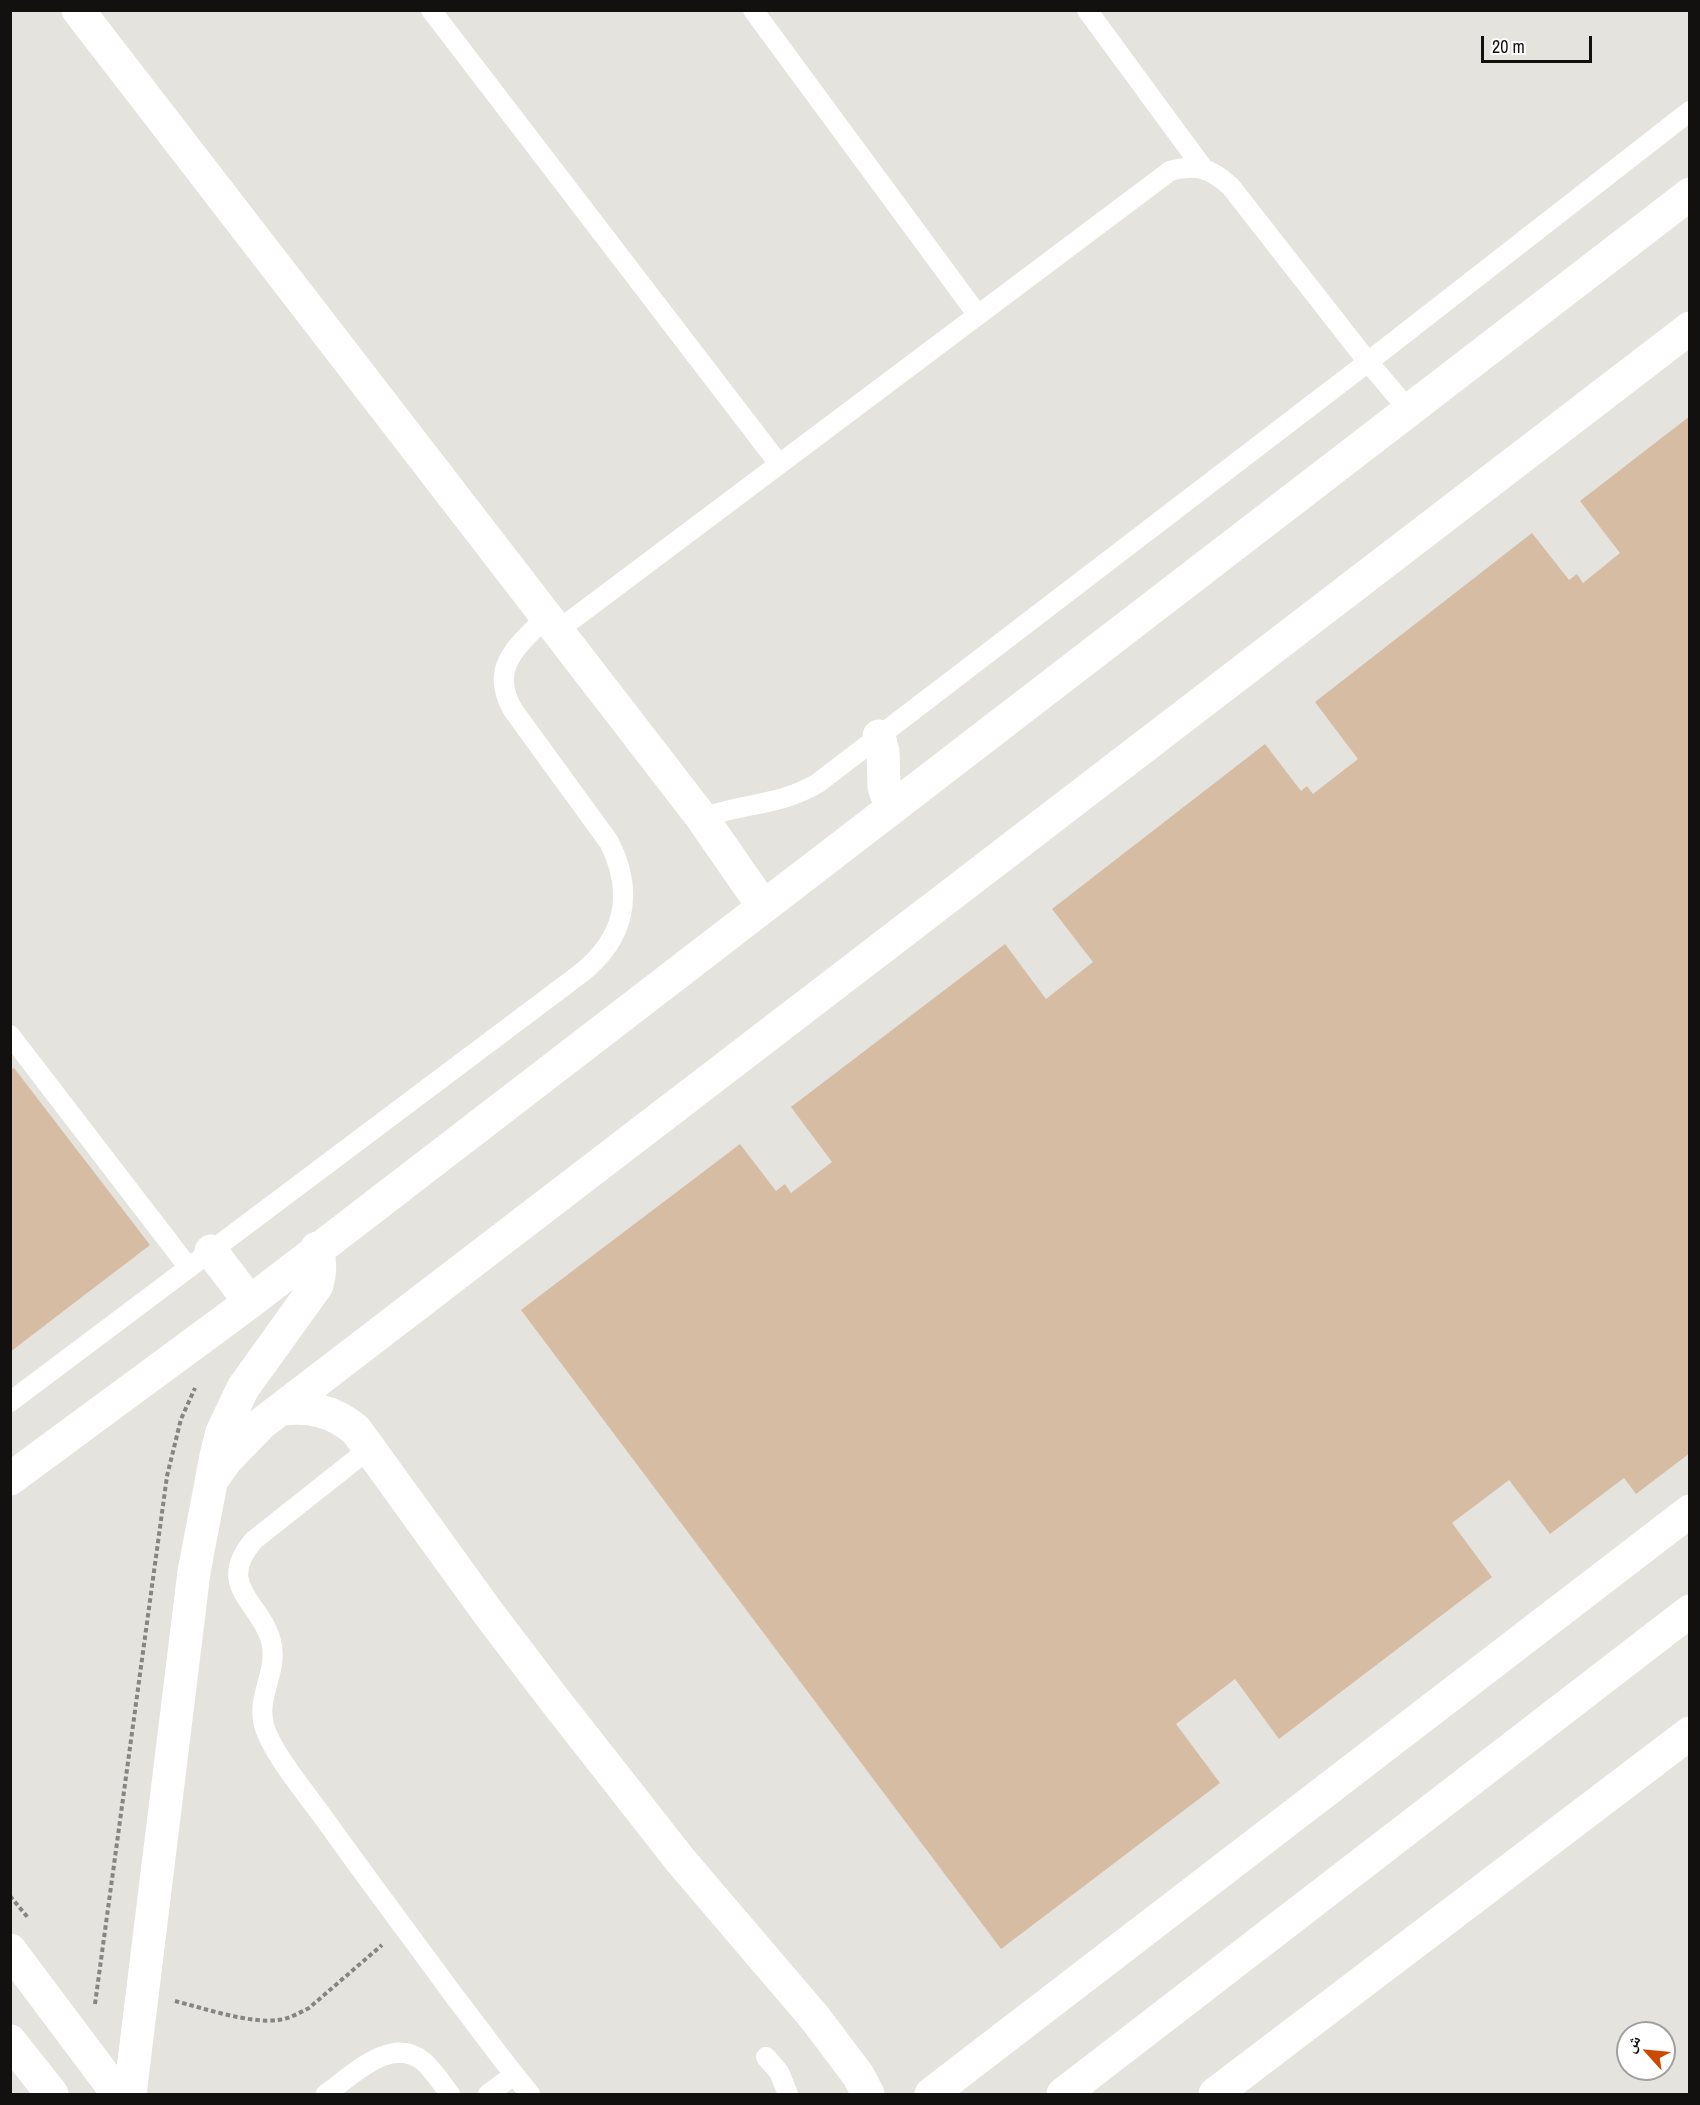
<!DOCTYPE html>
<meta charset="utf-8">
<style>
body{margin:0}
#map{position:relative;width:1700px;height:2105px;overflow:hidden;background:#e4e3de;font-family:"Archivo Narrow","Noto Naskh Arabic",sans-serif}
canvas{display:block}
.frame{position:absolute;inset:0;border:12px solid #121110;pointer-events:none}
.north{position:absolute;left:1616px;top:2021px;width:60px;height:60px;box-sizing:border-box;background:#fff;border:2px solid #a0a09f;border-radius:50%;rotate:297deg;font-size:16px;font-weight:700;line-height:24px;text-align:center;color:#121110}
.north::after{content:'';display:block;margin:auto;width:21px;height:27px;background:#cd4800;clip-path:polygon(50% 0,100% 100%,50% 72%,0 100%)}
.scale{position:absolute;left:1481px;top:36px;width:111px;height:27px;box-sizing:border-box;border:3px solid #121110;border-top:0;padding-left:8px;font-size:18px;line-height:21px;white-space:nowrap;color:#121110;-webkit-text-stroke:4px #fff;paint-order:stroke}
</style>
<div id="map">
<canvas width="1700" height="2105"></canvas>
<div class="frame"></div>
<div class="north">ش</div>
<div class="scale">20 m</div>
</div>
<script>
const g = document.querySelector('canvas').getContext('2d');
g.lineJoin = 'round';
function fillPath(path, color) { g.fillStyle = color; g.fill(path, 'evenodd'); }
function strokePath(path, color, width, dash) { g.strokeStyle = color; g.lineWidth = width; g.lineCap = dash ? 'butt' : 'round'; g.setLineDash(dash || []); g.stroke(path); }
const building = new Path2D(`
 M1690,416v1037l-54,41 -12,-16 -74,56 -41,-54 -57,43 40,54 -213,162 -44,-60 -59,45 44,59 -219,166 -480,-639 219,-166 36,47 9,-7 6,9 41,-31 -41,-55 214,-163 41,55 47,-37 -41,-53 213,-165 36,47 6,-5 6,8 45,-35 -43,-57 217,-169 37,47 8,-6 6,9 37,-30 -40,-52z
 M14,1068l136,177 -140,107v-282z`);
const path = new Path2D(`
 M10,1896l19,23
 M175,2001c28,7 75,23 103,19 11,-1 21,-7 31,-12l73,-63
 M95,2004l72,-528 14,-57 14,-31`);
const service = new Path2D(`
 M431,10l348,454
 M753,10l224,304
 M1087,10l116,158
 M557,631l613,-460c27,-7 41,-3 61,16l137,175 40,47
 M702,818c40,-15 78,-12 116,-35l550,-421 322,-251
 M10,1035l179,233
 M10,1402l570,-428c45,-35 55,-81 29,-132l-96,-132c-25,-43 5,-64 33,-93
 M369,1449l-115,91c-40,46 7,62 17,101 8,30 -15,54 -7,84 7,27 45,72 62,96 42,59 86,117 129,176 25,32 49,66 75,97
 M766,2057l13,15 9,22
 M326,2094c26,-18 66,-60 98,-32 10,9 18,22 26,32
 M488,2094l26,-19`);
const minor = new Path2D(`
 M78,10l624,808 61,88
 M879,736l4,16 1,35 7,20
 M211,1251l39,51
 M282,1409c29,-3 51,2 74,21l133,184 64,84 128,163 134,157 43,57 10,19
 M10,1479l240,-177 1440,-1108
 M212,1480l14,-20 35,-36 1429,-1096
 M10,1950l108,144
 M130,2094l64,-522 22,-116 6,-24 21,-44 74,-103c4,-13 4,-23 0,-37
 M931,2094l759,-583`);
const tertiary = new Path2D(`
 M10,2041l42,53
 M1063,2094l627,-483
 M1215,2094l475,-361`);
fillPath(building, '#d6bca2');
strokePath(path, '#868582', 4, [4.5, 3]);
strokePath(service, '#fff', 20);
strokePath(minor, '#fff', 33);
strokePath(tertiary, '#fff', 33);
</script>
